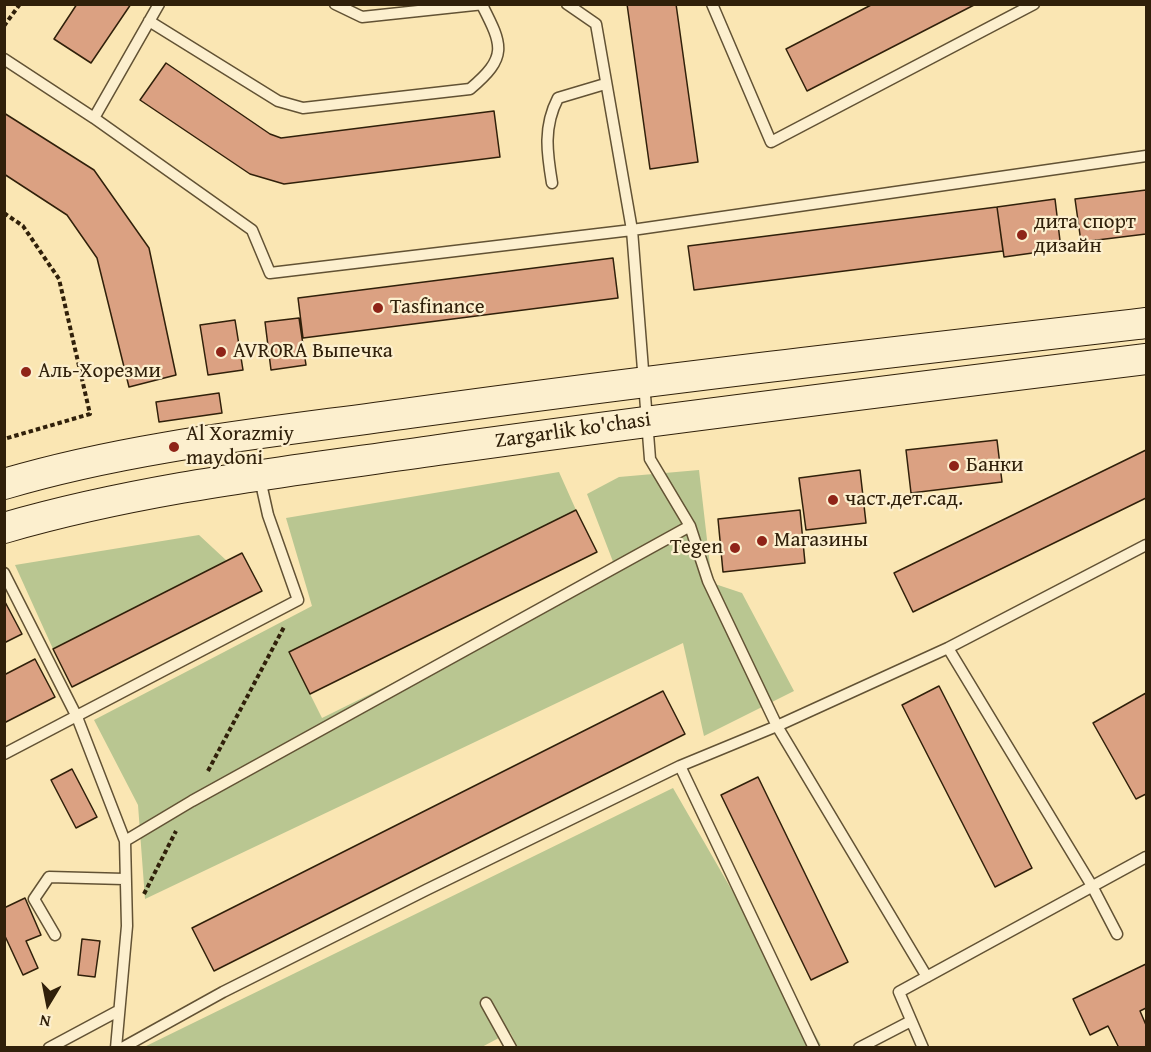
<!DOCTYPE html>
<meta charset="utf-8">
<style>
body{margin:0}
#map{position:relative;width:1151px;height:1052px;overflow:hidden;background:#fae6b3;font-family:"Gentium Book Plus",serif}
canvas{display:block}
.frame{position:absolute;inset:0;border:6px solid #30200a;pointer-events:none}
.north{position:absolute;left:18px;top:974px;width:60px;height:60px;-webkit-text-stroke:4px #fcefce;paint-order:stroke;rotate:190deg;font-size:16px;font-weight:700;line-height:24px;text-align:center;color:#30200a}
.north::after{content:'';display:block;margin:auto;width:21px;height:27px;background:#30200a;clip-path:polygon(50% 0,100% 100%,50% 72%,0 100%)}
</style>
<div id="map">
<canvas width="1151" height="1052"></canvas>
<div class="frame"></div>
<div class="north">N</div>
</div>
<script>
const g = document.querySelector('canvas').getContext('2d');
g.lineJoin = 'round';
function fillPath(path, color) { g.fillStyle = color; g.fill(path, 'evenodd'); }
function strokePath(path, color, width, dash) { g.strokeStyle = color; g.lineWidth = width; g.lineCap = dash ? 'butt' : 'round'; g.setLineDash(dash || []); g.stroke(path); }
function drawText(font, color, halo, rows, align = 'center') {
  g.font = font + ' "Gentium Book Plus",serif'; g.lineWidth = 4.5; g.setLineDash([]); g.textBaseline = 'middle'; g.strokeStyle = halo; g.fillStyle = color; for (const [text, x, y, turn = 0] of rows) {
    g.save(); g.translate(x, y); g.rotate((+turn || 0) * Math.PI / 180); g.textAlign = isNaN(turn) ? turn : align; if (halo) g.strokeText(text, 0, 0); g.fillText(text, 0, 0); g.restore();
  }
}
const green = new Path2D(`
 M699,470l13,113 30,10 52,98 -90,45 -21,-93 -538,256 -7,-94 -44,-85 218,-114 -26,-88 273,-46 17,38 -287,142 33,66 295,-146 -30,-78 32,-17z
 M199,535l28,26 -174,88 -38,-84z
 M673,788l148,257 -4,3h-299l-8,-16 -30,16h-338z`);
const building = new Path2D(`
 M77,4h54l-40,59 -37,-24z
 M627,4h49l22,158 -48,7z
 M873,4h103l-169,87 -21,-42z
 M166,63l104,71 11,4 213,-27 6,46 -216,27 -34,-10 -110,-74z
 M4,113l90,57 55,78 27,127 -47,12 -32,-129 -30,-43 -63,-41z
 M1146,190v44l-65,8 -6,-43z
 M1055,199l6,50 -57,8 -7,-50z
 M997,207l6,44 -309,39 -6,-44z
 M613,258l5,40 -315,40 -5,-40z
 M299,318l7,47 -35,5 -6,-48z
 M235,320l8,50 -35,5 -8,-50z
 M219,393l3,20 -63,9 -3,-20z
 M997,440l5,42 -91,11 -5,-43z
 M1146,450v48l-233,114 -19,-39z
 M860,470l6,53 -60,7 -7,-52z
 M576,510l21,42 -287,142 -21,-42z
 M800,510l5,53 -82,9 -5,-53z
 M242,553l20,38 -190,96 -19,-38z
 M4,600l18,34 -18,9z
 M35,659l20,38 -51,26v-48z
 M939,686l93,182 -37,19 -93,-182z
 M663,691l22,43 -471,237 -22,-43z
 M1146,693v101l-10,5 -43,-76z
 M72,769l25,48 -21,11 -25,-48z
 M758,777l90,185 -37,18 -90,-185z
 M25,898l16,37 -15,6 12,27 -15,7 -19,-41v-26z
 M82,939l18,2 -5,36 -17,-2z
 M1146,964v44l-6,3 6,14v23h-27l-11,-22 -18,9 -17,-36z`);
const path = new Path2D(`
 M4,26l16,-22
 M4,213l19,13 36,53 31,135 -86,25
 M208,771l76,-144
 M144,894l32,-63`);
const lane = new Path2D(`
 M335,4l27,13 122,-13
 M567,4l29,20 36,206 18,229 40,67 18,55 69,145 150,251
 M712,4l59,138 263,-138
 M149,21l129,80 25,7 167,-19c38,-32 33,-43 12,-84
 M4,59l90,59 158,112 18,43 362,-43 514,-74
 M94,118l65,-114
 M552,183c-5,-30 -9,-56 6,-85l47,-14
 M4,573l73,144 48,124 2,85 -11,122
 M948,648l144,238 25,48
 M4,754l294,-154 -30,-85 -8,-36
 M680,766l134,282
 M125,841l67,-40 498,-275
 M55,935l-21,-36 15,-22 75,2
 M486,1003l25,45
 M49,1048l69,-37
 M122,1048l101,-56 203,-102 254,-124 97,-40 171,-78 198,-103
 M859,1048l52,-27
 M923,1048l-24,-56 247,-135`);
const secondary = new Path2D(`
 M4,484c132,-39 271,-52 406,-71 245,-34 491,-62 736,-90
 M4,528c141,-41 289,-57 434,-78 236,-33 472,-62 708,-91`);
const markers = [
 [1022,235,6,"#8f2418"],
 [378,308,6,"#8f2418"],
 [221,352,6,"#8f2418"],
 [26,372,6,"#8f2418"],
 [174,447,6,"#8f2418"],
 [954,466,6,"#8f2418"],
 [833,500,6,"#8f2418"],
 [762,541,6,"#8f2418"],
 [735,548,6,"#8f2418"]
];
const poiNames = [
 ["дита спорт",1034,223],
 ["дизайн",1034,247],
 ["Tasfinance",390,308],
 ["AVRORA Выпечка",233,352],
 ["Аль-Хорезми",38,372],
 ["Al Xorazmiy",186,435],
 ["maydoni",186,459],
 ["Банки",966,466],
 ["част.дет.сад.",845,500],
 ["Магазины",774,541],
 ["Tegen",723,548,"right"]
];
const streetNames = [
 ["Zargarlik ko'chasi",573,431,-8]
];
fillPath(green, '#b9c691');
fillPath(building, '#dba182');
strokePath(building, '#30200a', 1.5);
strokePath(lane, '#625234', 13);
strokePath(secondary, '#30200a', 32);
strokePath(path, '#30200a', 4, [4.5, 3]);
strokePath(lane, '#fcefce', 10);
strokePath(secondary, '#fcefce', 30);
for (const [x, y, r, color] of markers) { const dot = new Path2D(); dot.arc(x, y, r, 0, 2 * Math.PI); g.fillStyle = color; g.fill(dot); strokePath(dot, '#fcefce', 2); }
drawText('21px', '#30200a', '#fcefce', poiNames, 'left');
drawText('21px', '#30200a', '#fcefce', streetNames);
</script>
